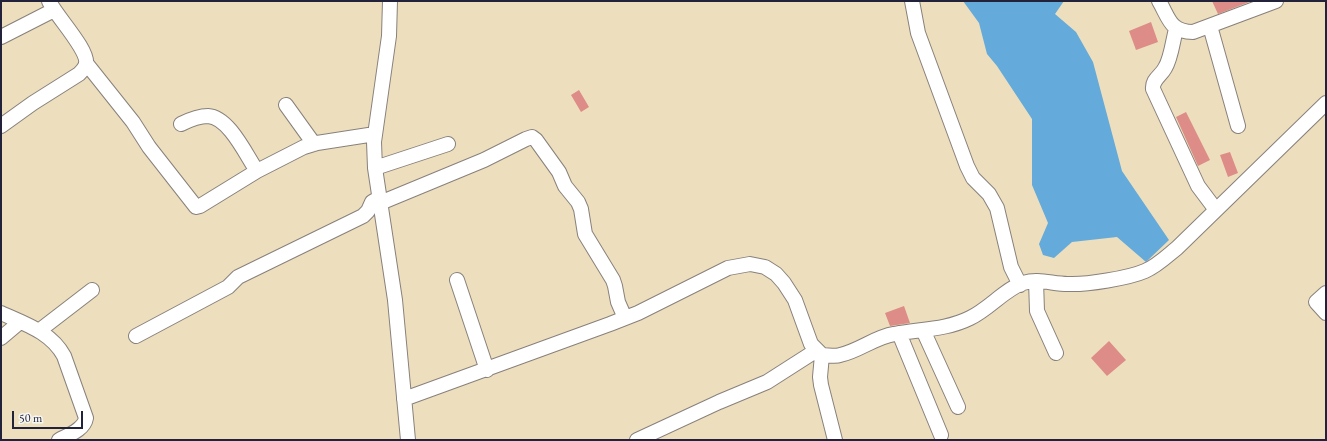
<!DOCTYPE html>
<style>
body{margin:0}
#map{position:relative;width:1327px;height:441px;overflow:hidden;background:#eddfbd;font-family:"EB Garamond",serif}
canvas{display:block}
.frame{position:absolute;inset:0;border:2px solid #22223b;pointer-events:none}
.scale{position:absolute;left:12px;top:411px;width:71px;height:18px;box-sizing:border-box;border:2px solid #22223b;border-top:0;padding-left:5px;font-size:12px;line-height:14px;white-space:nowrap;color:#22223b;-webkit-text-stroke:3px #f6f6f2;paint-order:stroke}
</style>
<div id="map">
<canvas width="1327" height="441"></canvas>
<div class="frame"></div>
<div class="scale">50 m</div>
</div>
<script>
const g = document.querySelector('canvas').getContext('2d');
g.lineJoin = 'round';
function fillPath(path, color) { g.fillStyle = color; g.fill(path, 'evenodd'); }
function strokePath(path, color, width, dash) { g.strokeStyle = color; g.lineWidth = width; g.lineCap = dash ? 'butt' : 'round'; g.setLineDash(dash || []); g.stroke(path); }
const water = new Path2D(`
 M963,1h101l-9,13 21,18 17,30 29,109 47,69 -23,22 -29,-25 -45,5 -18,16 -11,-3 -4,-11 9,-21 -16,-38v-66l-35,-53 -10,-12 -8,-31z`);
const building = new Path2D(`
 M1212,1h40l-34,13z
 M1151,22l7,20 -22,8 -7,-19z
 M579,90l10,17 -8,5 -10,-17z
 M1186,112l24,48 -12,6 -22,-49z
 M1230,152l8,21 -10,4 -8,-22z
 M904,306l6,17 -20,3 -5,-13z
 M1109,341l17,19 -19,16 -16,-18z`);
const minor = new Path2D(`
 M390,1l-1,35 -15,106 1,26 20,132 13,140
 M912,1l6,32 49,133 6,12 16,16 8,14 14,59 9,18
 M1159,1c10,17 11,31 34,31l83,-31
 M1210,26l28,100
 M1176,29c-3,11 -5,30 -11,39 -4,8 -13,11 -12,21l45,97 18,24
 M1,37l53,-27
 M86,63l47,59 16,25 47,60 4,-1 57,-35 47,-24 13,-4 58,-9
 M286,105l28,39
 M181,124c8,-4 18,-8 27,-8 21,1 38,39 49,55
 M1,126l32,-23 46,-29c3,-3 6,-6 7,-10 3,-14 -30,-48 -37,-63
 M375,168l73,-24
 M380,203l104,-43 42,-21 6,-2 4,3 23,32 6,14 13,16 3,7 4,25 28,46 2,6 3,16 7,16
 M457,280l30,90
 M1036,281l1,30 19,42
 M1326,293l-10,9 10,11
 M1,313c24,11 50,19 63,43l22,62c-2,12 -18,17 -27,22
 M40,330l52,-40
 M923,330l35,77
 M899,333l42,102
 M136,336l92,-49 10,-10 125,-61 5,-5 4,-9 7,-4
 M1,338l19,-16
 M822,355l-2,22 1,8 14,55
 M404,399l206,-75 28,-11 90,-45 22,-4 15,3 11,7 8,9 11,17 16,44 11,11c6,0 13,2 18,0 19,-4 35,-18 54,-21 26,-5 52,-4 76,-16 19,-9 35,-29 53,-35 16,-5 29,1 45,1 18,1 61,-6 77,-13 12,-5 22,-15 32,-23l149,-145
 M637,440l82,-38 48,-20 50,-32`);
fillPath(water, '#64aada');
fillPath(building, '#dd8c87');
strokePath(minor, '#88807c', 16);
strokePath(minor, '#fff', 14);
</script>
